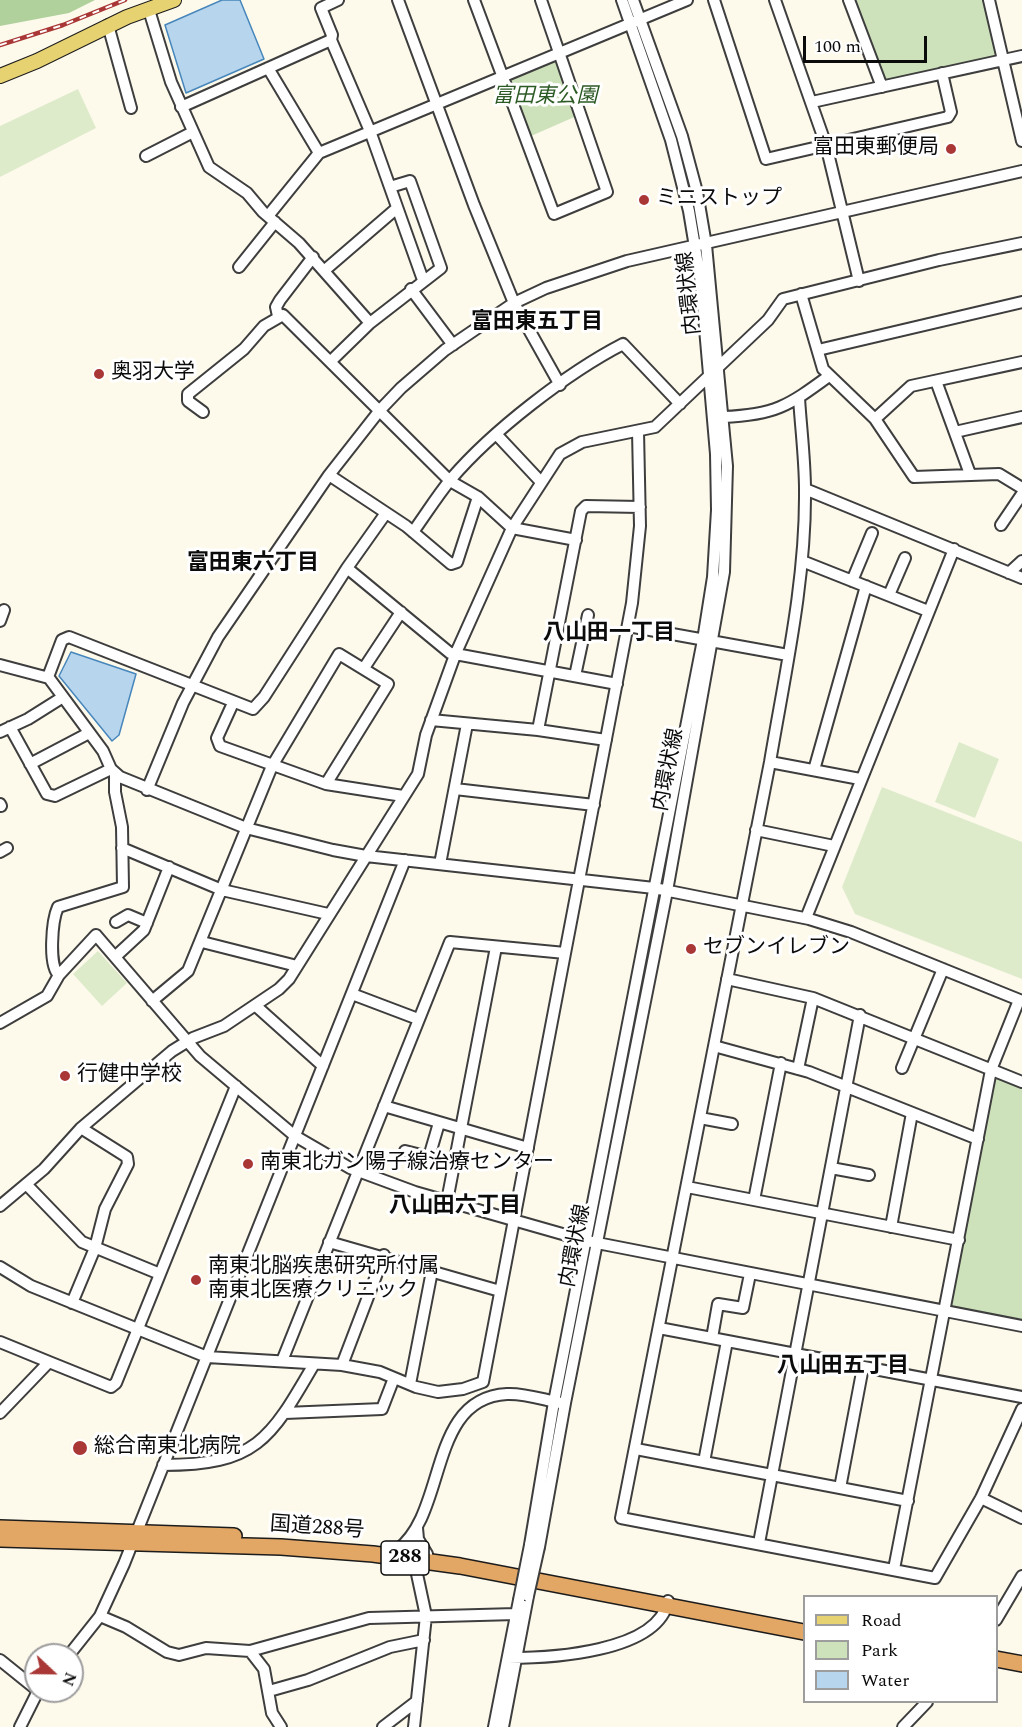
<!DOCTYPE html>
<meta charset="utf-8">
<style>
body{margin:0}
#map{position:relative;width:1022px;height:1727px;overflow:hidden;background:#fdfaec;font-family:Spectral,serif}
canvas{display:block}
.legend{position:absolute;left:803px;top:1595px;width:195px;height:108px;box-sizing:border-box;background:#fff;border:2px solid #9d9d9d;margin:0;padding:8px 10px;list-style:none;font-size:18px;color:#0b0b0b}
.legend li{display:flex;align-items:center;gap:12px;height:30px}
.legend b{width:30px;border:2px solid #9d9d9d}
.north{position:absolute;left:24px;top:1643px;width:60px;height:60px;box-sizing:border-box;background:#fff;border:2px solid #9d9d9d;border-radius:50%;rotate:112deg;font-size:16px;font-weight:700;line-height:24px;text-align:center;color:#0b0b0b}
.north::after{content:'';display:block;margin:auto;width:21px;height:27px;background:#a93735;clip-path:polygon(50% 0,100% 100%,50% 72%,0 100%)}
.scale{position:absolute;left:803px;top:36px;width:124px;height:27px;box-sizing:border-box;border:3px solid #0b0b0b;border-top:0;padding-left:8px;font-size:18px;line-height:21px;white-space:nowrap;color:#0b0b0b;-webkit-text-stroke:4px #fff;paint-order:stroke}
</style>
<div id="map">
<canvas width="1022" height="1727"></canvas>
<ul class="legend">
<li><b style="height:8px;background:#e7d272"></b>Road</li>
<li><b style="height:16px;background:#cde2ba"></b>Park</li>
<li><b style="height:16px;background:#b7d6ee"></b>Water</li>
</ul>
<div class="north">N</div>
<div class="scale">100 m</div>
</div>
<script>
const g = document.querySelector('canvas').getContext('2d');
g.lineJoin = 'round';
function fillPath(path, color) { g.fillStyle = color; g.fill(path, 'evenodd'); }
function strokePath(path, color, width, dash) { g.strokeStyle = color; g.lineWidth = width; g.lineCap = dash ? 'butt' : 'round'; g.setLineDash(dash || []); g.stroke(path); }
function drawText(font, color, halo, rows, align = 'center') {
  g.font = font + ' Spectral,"Noto Sans JP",serif'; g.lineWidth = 6; g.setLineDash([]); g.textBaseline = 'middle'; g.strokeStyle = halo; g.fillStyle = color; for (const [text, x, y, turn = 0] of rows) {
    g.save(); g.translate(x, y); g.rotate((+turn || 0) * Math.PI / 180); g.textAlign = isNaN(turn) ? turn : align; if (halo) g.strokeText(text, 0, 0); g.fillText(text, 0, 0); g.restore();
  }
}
const green = new Path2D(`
 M854,0h129l14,56 -112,25z
 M556,61l4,3 19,51 -48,21 -21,-56z
 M996,1077l26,11v231l-74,-13z`);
const forest = new Path2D(`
 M0,0h95l-26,13 -69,13z`);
const pitch = new Path2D(`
 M78,89l18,39 -96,49v-51z
 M959,742l40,17 -24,59 -40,-16z
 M882,787l140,55v137l-167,-65 -13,-27z
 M98,951l29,32 -25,23 -29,-32z`);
const water = new Path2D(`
 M222,0h18l24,59 -78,34 -21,-68z
 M71,652l65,22 -17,61 -7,6 -53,-65z`);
const minor = new Path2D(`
 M338,0l-17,8 11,27 -1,5 39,91 53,149
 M398,0l76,205 40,98 46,82
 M474,0l80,214 53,-22 -66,-192
 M714,0l52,159 182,-42 3,-5 -9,-39
 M775,0l51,145 33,136
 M849,0l33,87
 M989,0l33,141
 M149,10l22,72 38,85 38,26 16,19 36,31 71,80
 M108,25l23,83
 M268,68l51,85
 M812,102l210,-46
 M181,107l150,-67
 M146,156l47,-24
 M268,216l51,-63 368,-153
 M239,267l36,-45
 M325,270l72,-62
 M411,289l42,56
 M801,294l22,75 52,50 36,-33 111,-24
 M278,316l-2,-9 4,-7 33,-43
 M818,350l204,-48
 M331,361l39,-38 71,-55 -31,-87 -20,6
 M936,381l34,93
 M799,398c2,31 6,62 6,92 1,91 -20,183 -35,272l-149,756 314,60 46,-80 41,-89
 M203,412l-15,-11v-7l56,-45 20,-23 19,-11 167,166 28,16
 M723,417c52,-2 65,-11 106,-41
 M875,419l39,58 85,-3 23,14
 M955,432l67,-15
 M496,434l45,48
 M329,475l77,51 45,38 6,-2 21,-65 34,31 64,12
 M805,489l217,89
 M1001,525l21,-31
 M413,532c13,-18 24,-36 38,-53 41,-48 116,-106 172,-135l57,60
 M802,561l126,50
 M347,568l103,85 167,31
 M1009,573l13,-12
 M852,581l20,-48
 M889,595l16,-37
 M0,621l4,-11
 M628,626l160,29
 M0,665l49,13 54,73 8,18 9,8 126,51 87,22 33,6 288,32 155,31 42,13 171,69
 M364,668l37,-56
 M575,676l13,-61
 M48,677l14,-37 7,-3 184,72 11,-12 83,-129 39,-55
 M233,703l-16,35 3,8 106,38 77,12
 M431,720l107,10 68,10
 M10,727l37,67 8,2 56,-27
 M538,730l43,-219 5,-5 54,1
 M0,732l28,-13 35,-22
 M770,762l90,17
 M30,764l59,-31
 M814,770l52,-184
 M455,789l139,16
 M147,790l36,-87 35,-66 111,-162 51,-65 21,-22 44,-38 69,-47 32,-15 81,-27 395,-90
 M0,804l1,2
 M756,830l78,16
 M122,848l100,42 106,24
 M0,852l7,-4
 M440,864l27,-140
 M806,918l148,-369
 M116,922l12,-7 19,8
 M202,942l95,24
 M116,956l28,-26 25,-63
 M59,975c-11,-9 -7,-55 -1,-68l65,-20 -1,-60 -7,-35v-18
 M727,979l86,19 209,84
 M352,994l66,25
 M152,1001l36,-30 84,-205 67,-112 49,30 -62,100
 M256,1006l67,60
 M0,1023l47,-27 12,-21 37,-40 104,121 95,80 55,32 65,24 172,49 435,85
 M714,1046l95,26 169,67
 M902,1068l41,-99
 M798,1069l15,-71
 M384,1106l144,42
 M700,1118l32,6
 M405,1151l49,12
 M429,1157l10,-34
 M831,1168l38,7
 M26,1184l56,58 78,32
 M687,1187l272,53
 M754,1200l27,-137
 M447,1201l49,-254
 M0,1206l44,-37 37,-41 91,-77 21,-13 31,-12 55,-37 10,-10 129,-205 8,-39 29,-80 57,-127 48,-74 22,-12 73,-15 113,-107 15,-21 156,-39 83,-17
 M891,1227l21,-114
 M329,1242l171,49
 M0,1267l31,19 176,71 135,8 38,7 36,15 22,5 25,-3 20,-7 149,-779 8,-77 -2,-95
 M72,1303l23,-55 10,-39 23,-45 -1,-7 -46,-29
 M659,1328l363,69
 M712,1338l6,-34 25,4 7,-34
 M0,1342l49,20 -49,51
 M282,1361l168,-419 115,11
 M49,1362l62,25 5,-4 120,-297
 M342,1365l42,-110
 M410,1384l22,-113
 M285,1413l97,-4 12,-31
 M636,1449l272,52
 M704,1462l23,-121
 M163,1465c93,0 107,-25 151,-101
 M840,1488l23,-121
 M981,1498l41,20
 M417,1528l1,11 9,15
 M759,1543l101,-528
 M530,1545l24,-143 149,-762 10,-63 4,-67 -1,-56 -15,-171 -12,-72 -18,-71 -49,-140
 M539,1547l26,-144 102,-512 57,-319 3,-106 -21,-221 -9,-53 -15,-56 -49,-136
 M397,1550c51,-37 30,-152 110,-156 18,-1 37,6 54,9
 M414,1560l12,56 -12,111
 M894,1569l97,-499 28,-70
 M100,1616l26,11 41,25 12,3 27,-7 44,3 119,-33 147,-4
 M996,1620l26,-44
 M250,1651l14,18 8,44 9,14
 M69,1655l31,-39 24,-52 281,-704
 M508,1658c40,0 150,-5 160,-57
 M0,1660l36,29
 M269,1691l39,-11 82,-33 34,-7
 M20,1727l18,-36
 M383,1727l34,-26
 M494,1727l25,-127
 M503,1727l25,-131
 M903,1727l24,-25`);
const major = new Path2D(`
 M0,76l37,-15 90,-44 47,-17`);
const highway = new Path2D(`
 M0,1528l234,8
 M0,1539l281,8 92,7 87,12 344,66
 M996,1659l26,5`);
const rail = new Path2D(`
 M0,45l63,-20 62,-25`);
const minorBridge = new Path2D(`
 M528,1596l11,-49
 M519,1600l11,-55`);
const markers = [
 [951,149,6,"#a93735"],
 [644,200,6,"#a93735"],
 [99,374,6,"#a93735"],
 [691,949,6,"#a93735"],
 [65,1076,6,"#a93735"],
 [248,1164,6,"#a93735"],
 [196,1280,6,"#a93735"],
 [80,1448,8,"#a93735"]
];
const shields = [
 [405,1558,48]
];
const shieldNames = [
 ["288",405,1558]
];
const parkNames = [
 ["富田東公園",545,98]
];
const poiNames = [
 ["富田東郵便局",939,149,"right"],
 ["ミニストップ",656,200],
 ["奥羽大学",111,374],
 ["セブンイレブン",703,949],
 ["行健中学校",77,1076],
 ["南東北ガン陽子線治療センター",260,1164],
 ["南東北脳疾患研究所付属",208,1268],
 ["南東北医療クリニック",208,1292],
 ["総合南東北病院",94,1448]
];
const streetNames = [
 ["内環状線",691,293,-96],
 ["内環状線",670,770,-79],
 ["内環状線",577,1246,-79],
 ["国道288号",317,1529,4]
];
const neighbourhoodNames = [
 ["富田東五丁目",537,324],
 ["富田東六丁目",253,565],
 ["八山田一丁目",609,635],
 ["八山田六丁目",455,1208],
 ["八山田五丁目",843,1368]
];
fillPath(green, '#cde2ba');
fillPath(forest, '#b0d19c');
fillPath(pitch, '#deebcb');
fillPath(water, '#b7d6ee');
strokePath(water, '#4786bb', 1.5);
strokePath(minor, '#3e3e3e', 14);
strokePath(major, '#1c1c1c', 16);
strokePath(highway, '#1c1c1c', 18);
strokePath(minor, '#fff', 10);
strokePath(major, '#e7d272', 14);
strokePath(highway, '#e2a665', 15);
strokePath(rail, '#a93735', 4.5);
strokePath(rail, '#fff', 2, [7]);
strokePath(minorBridge, '#3e3e3e', 14, []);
strokePath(minorBridge, '#fff', 10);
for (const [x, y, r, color] of markers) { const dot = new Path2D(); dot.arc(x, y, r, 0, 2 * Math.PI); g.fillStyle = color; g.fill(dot); strokePath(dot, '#fff', 2); }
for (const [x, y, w] of shields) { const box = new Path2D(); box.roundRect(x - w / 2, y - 17, w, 34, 4.5); g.fillStyle = '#fff'; g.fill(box); strokePath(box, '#0b0b0b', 1.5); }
drawText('bold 20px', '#0b0b0b', null, shieldNames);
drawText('italic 21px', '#2c5a24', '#fff', parkNames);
drawText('21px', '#0b0b0b', '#fff', poiNames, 'left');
drawText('21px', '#0b0b0b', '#fff', streetNames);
drawText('bold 22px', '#0b0b0b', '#fff', neighbourhoodNames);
</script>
